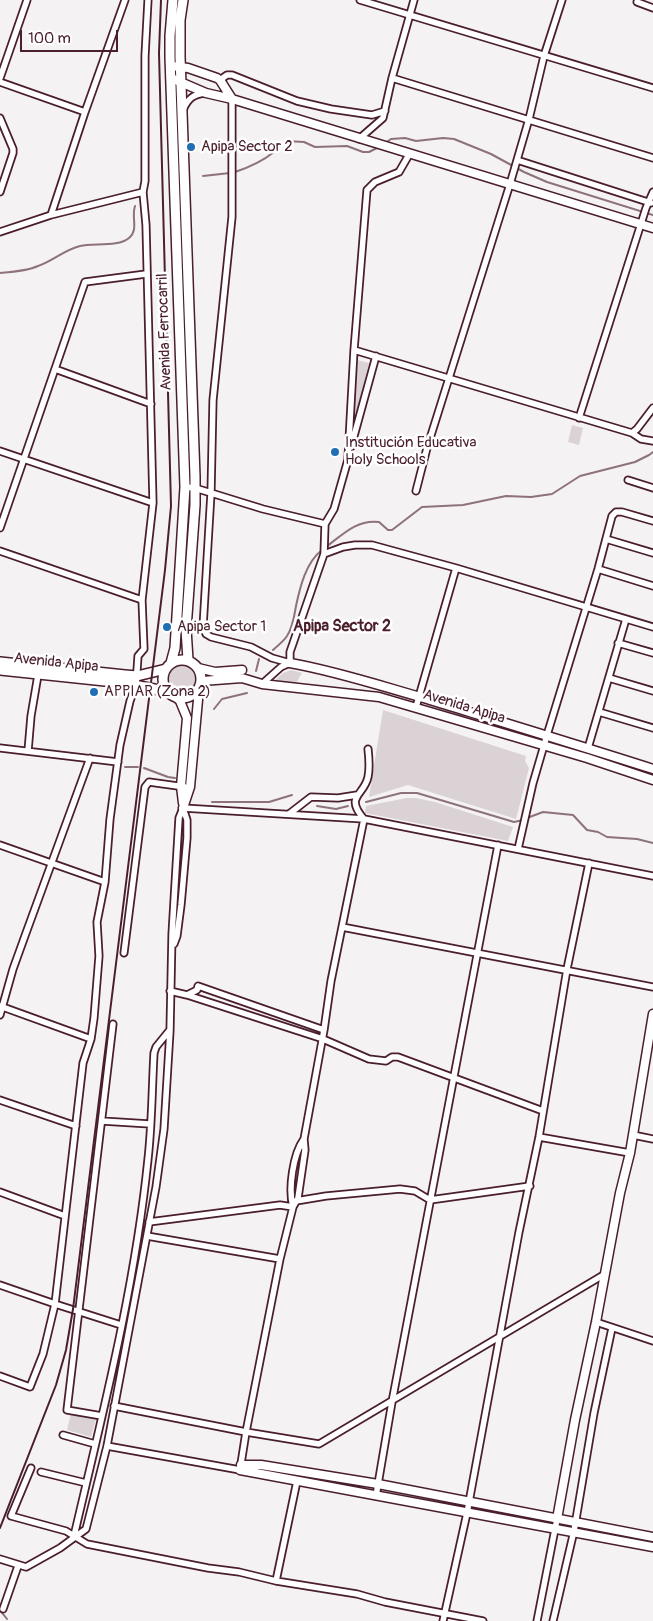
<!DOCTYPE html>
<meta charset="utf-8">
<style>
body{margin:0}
#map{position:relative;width:653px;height:1621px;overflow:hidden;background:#f4f2f2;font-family:Pangolin,sans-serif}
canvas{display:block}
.scale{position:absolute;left:20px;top:30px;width:98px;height:22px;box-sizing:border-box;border:2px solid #4a1f2b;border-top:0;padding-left:6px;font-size:15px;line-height:18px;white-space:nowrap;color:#4a1f2b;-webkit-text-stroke:4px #fff;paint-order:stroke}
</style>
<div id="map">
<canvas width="653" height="1621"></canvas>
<div class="scale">100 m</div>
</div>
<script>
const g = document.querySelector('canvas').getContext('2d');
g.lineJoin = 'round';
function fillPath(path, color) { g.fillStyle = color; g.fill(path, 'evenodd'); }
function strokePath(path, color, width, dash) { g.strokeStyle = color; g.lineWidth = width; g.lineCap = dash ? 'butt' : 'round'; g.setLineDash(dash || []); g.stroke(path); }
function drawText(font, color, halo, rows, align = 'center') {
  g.font = font + ' Pangolin,sans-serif'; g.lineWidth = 5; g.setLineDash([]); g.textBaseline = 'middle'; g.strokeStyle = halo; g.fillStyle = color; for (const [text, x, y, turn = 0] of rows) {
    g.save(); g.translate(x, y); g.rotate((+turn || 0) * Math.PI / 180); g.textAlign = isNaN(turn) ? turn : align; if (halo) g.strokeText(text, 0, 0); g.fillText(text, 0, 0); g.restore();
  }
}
const green = new Path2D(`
 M357,360l12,3 -16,64z
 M572,425l11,3 -4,17 -11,-3z
 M169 679a14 14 0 1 1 28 0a14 14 0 1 1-28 0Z
 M291,670l11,3 -6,10 -16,3 -9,-2 12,-11z
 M383,710l143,46 -1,5 4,7 -13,51 -108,-34 -39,12z
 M563,743l90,29v4l-91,-28z
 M407,798h9l19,4 78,25 -5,14 -143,-28 1,-7z
 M71,1413l25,6 -5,18 -24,-7z`);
const stream = new Path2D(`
 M385,143l6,-4 14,-1 11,3 27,-3 11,1 37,15 33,18 23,10 106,33
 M235,172c12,-4 29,-12 39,-20 4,-4 7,-8 12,-11l18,1 11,5 32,-1 16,6h6l10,-5
 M203,176l27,-3
 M0,273c12,-1 27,-2 38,-7 15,-5 26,-16 42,-20 14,-3 39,1 49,-8 10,-8 2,-21 6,-32
 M326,547c16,-12 31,-28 53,-25l9,8h4l30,-23 41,-2 43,-9 25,1 21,-3 28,-18 55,-14 14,-7 4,-3
 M273,650c5,-5 10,-8 14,-14 6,-9 7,-19 9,-30 4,-19 10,-44 26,-56
 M256,671l3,-12
 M214,709l8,-10 25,-6
 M125,767h13
 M144,768l24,9 7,1
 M212,802h57l23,-7
 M366,802l35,-9h16l97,29 9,-2
 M317,806l19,3 12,-3
 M527,818l16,-6 30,3 14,15 11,2 9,5 30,2 16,4
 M0,1610l7,9`);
const minor = new Path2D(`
 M360,0l293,88
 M637,2l16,6
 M0,78l27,-78
 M392,78l261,80
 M220,80l7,-5h5l65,26 34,8 34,5 7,1 13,-4
 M0,82l85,30
 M232,99v118l-19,183 -2,93 -8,134 3,7 5,3 40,10 21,11 18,5
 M183,110c5,-12 11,-16 23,-17
 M0,118l13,31v4l-13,39
 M359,139l24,-21 9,-40 22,-78
 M517,160l134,43
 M51,215l34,-103 40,-112
 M0,232l51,-17 92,-23
 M354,350l278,83 9,6 12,2
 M55,369l96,35
 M579,418l67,-210 7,-16
 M632,433l5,-4 16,-21
 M351,447l25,-91
 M0,451l153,52
 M348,458l6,-108 13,-160 8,-8 24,-10 11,-19
 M628,480l25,8
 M185,487l10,1 68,21 62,15
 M416,491l11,-43 83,-264 19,-65 15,-63 18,-56
 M0,528l85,-246 61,-8
 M606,539l47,14
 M0,551l142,49
 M324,554l19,-7 12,-2h17l84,23 197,59
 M598,569l55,17
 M618,643l35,10
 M290,663v-11l34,-98 1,-30 9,-15 15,-53
 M609,678l44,13
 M262,684l19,-17 9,-4
 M416,707l40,-139
 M599,712l54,16
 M0,748l118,14
 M588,748l38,-129
 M28,751l3,-35 7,-41
 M183,808l181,11 289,57
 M289,814l22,-17 27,1 19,-3
 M0,845l105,37
 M518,849l15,-66 14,-48 51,-166 14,-53 4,-4h6l31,9
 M342,927l311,60
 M174,944l3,-8 4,-31 6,-67v-18l-4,-12
 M124,953l21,-166 4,-5 36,5
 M170,991l17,4 136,44 46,20 17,2 6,-4h6l145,54
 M187,995l10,-5 1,-4 126,44
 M0,1006l91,33
 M0,1015l13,-46 13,-36 64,-175
 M0,1100l76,26
 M102,1121l48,3
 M633,1135l20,4
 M539,1137l91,16
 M0,1192l65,24
 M296,1201l30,-5 74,-7 15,2 15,9 100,-14
 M149,1222l131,-17 13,2c-5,-18 0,-53 11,-68
 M147,1236l133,23
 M0,1285l55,19 66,21
 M596,1322l57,19
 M0,1376l30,11 13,-33 12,-50 28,-241 8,-24 3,-21 5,-62 -2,-34 8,-40 5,-63 10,-74 10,-44 6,-16 2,-29 6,-7 -2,-49 11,-97 -7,-278 -3,-33 2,-11v-125l3,-56
 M114,1406l132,26 73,12 286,-170
 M102,1416l-35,-6 46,-386
 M63,1435l32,9
 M107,1446l133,24 6,-38 34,-173 13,-52 5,-9 7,-48 -1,-11 20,-109 7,-49 33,-162c-20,-23 0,-23 4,-42 2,-9 1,-19 0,-28
 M31,1468l-20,48 55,15 21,13 121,24 31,4 37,9 81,13 28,8 98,19
 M41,1472l45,11
 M376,1496l16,-94 106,-557
 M74,1536c29,-124 61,-249 74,-377 4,-35 4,-71 6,-106l2,-6 13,-16
 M0,1559l26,8 34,-19 26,-19 21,-83 49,-259 8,-58 6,-98 2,-97 7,-116 4,-10
 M276,1581l21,-100
 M3,1609l15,-43
 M443,1621l24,-108 52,-281 20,-95 28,-168 22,-106
 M537,1621l20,-102
 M553,1621l21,-90 20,-118 18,-85`);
const tertiary = new Path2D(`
 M171,66l17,2 29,10 3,2 12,19
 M171,78l35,15 26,6 421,129
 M290,663c46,8 91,23 137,36 75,23 151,46 226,70
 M198,668l17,4 27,-2
 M202,681l40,-3 20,6 117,13 208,61 66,22
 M176,697l4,4 7,17 -6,68 2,17
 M183,808l7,-21 9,-98
 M241,1465h20l117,19 275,53
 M240,1470l413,77
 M557,1519l18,-99 21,-98 24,-129 10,-40 23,-139`);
const secondary = new Path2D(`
 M183,0l-3,20v37l15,420v28l-9,124 2,31
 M163 679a19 19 0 1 1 38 0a19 19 0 1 1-38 0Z
 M0,662l125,13 12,1 29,-7
 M171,663l4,-15 10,-161 -15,-430v-21l3,-36
 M0,670l124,13 45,9`);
const rail = new Path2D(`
 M0,1528l56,-143 10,-35 7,-41 92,-739 6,-64 -12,-453 2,-53`);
const markers = [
 [191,147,5,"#1f6fb2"],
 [335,452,5,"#1f6fb2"],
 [167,627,5,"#1f6fb2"],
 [94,692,5,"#1f6fb2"]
];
const poiNames = [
 ["Apipa Sector 2",201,147],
 ["Institución Educativa",345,443],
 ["Holy Schools",345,460],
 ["Apipa Sector 1",177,627],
 ["APPIAR (Zona 2)",104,692]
];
const streetNames = [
 ["Avenida Ferrocarril",165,332,-92],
 ["Avenida Apipa",56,663,6],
 ["Avenida Apipa",464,707,17]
];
const neighbourhoodNames = [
 ["Apipa Sector 2",342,627]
];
fillPath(green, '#dbd2d5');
strokePath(stream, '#8d727a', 2);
strokePath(minor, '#4a1f2b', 9);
strokePath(tertiary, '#4a1f2b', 11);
strokePath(secondary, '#4a1f2b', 12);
strokePath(minor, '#fff', 5.5);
strokePath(tertiary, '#fff', 8);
strokePath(secondary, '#fff', 9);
strokePath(rail, '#4a1f2b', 2);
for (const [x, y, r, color] of markers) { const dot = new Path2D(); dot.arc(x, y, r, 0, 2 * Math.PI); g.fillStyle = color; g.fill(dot); strokePath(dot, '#fff', 2); }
drawText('15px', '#4a1f2b', '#fff', poiNames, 'left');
drawText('15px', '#4a1f2b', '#fff', streetNames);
drawText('bold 16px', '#4a1f2b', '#fff', neighbourhoodNames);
</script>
